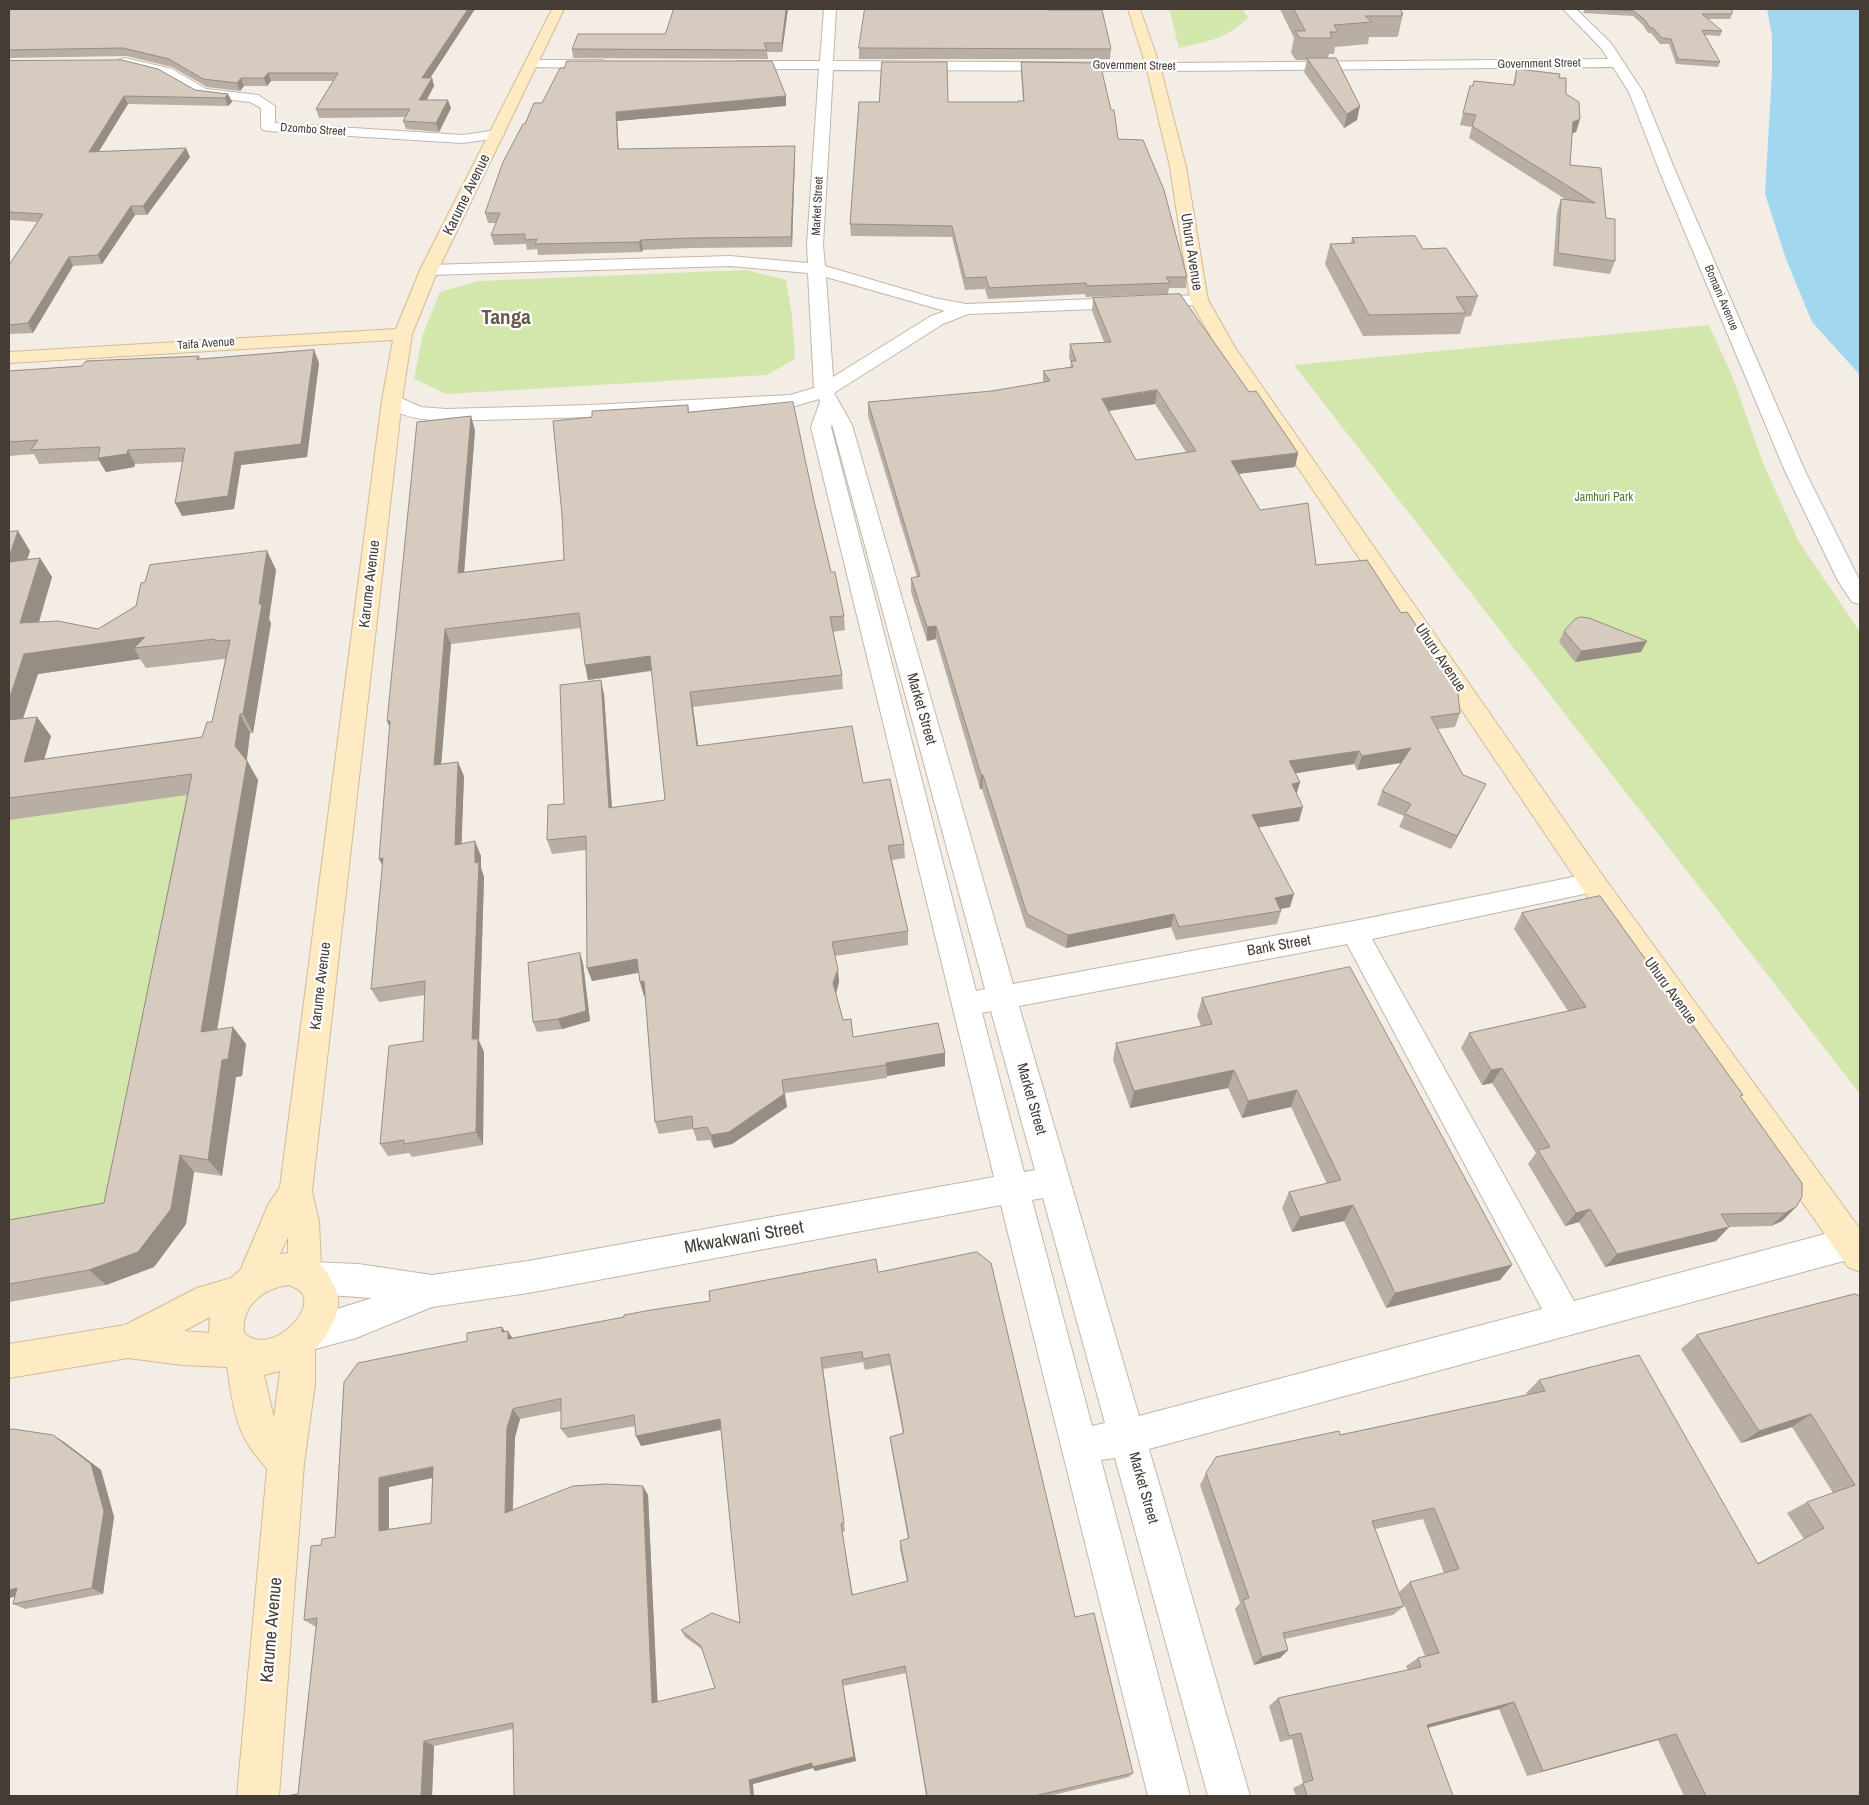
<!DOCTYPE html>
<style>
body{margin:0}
#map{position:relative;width:1869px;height:1805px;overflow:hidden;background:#f3ede5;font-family:"Archivo Narrow",sans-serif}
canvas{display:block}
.frame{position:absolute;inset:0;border:10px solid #453d35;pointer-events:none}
</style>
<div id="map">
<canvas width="1869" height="1805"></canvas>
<div class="frame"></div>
</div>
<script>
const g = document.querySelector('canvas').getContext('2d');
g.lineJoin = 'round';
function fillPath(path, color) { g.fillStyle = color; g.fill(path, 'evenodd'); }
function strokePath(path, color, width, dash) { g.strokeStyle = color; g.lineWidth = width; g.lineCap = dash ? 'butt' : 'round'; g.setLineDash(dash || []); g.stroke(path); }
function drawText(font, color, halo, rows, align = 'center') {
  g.font = font + ' "Archivo Narrow",sans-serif'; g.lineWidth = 4.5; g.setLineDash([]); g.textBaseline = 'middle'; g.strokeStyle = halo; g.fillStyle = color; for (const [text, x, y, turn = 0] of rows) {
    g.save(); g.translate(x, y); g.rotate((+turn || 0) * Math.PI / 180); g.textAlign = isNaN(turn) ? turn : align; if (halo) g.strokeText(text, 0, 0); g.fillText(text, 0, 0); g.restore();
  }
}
const green = new Path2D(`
 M1169,9h74l5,9c-24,22 -39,23 -69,30z
 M746,270l40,10 6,36 3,43 -28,16 -320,19 -33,-15 9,-45 17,-42 38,-11z
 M1709,325l24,53 30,85 36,79 61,90v462l-566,-729z
 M242,761l16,19 -72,444 -32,43 -48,18 -97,17v-538z`);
const water = new Path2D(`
 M1767,9h93v366l-48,-53 -26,-63 -21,-65 7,-121v-37z`);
const street = new Path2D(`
 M824,9h12l-3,52 339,2 436,-4 -7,-11 -38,-39h13l35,34 32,49 34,83 128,296 55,110v23l-8,-2 -14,-21 -53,-110 -124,-296 -32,-83 -16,-25 -441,4 -339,-1 -10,175 2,21 109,32 32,6 233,-9 6,1 3,4 -3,4 -6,1 -231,9 -25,10 -109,69 18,32 161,559 341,-63 239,-48 10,3 4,7 -4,7 -231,49 202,362 277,-74 9,4v24l-9,4 -702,190 101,347h-42l-93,-338 -14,2 89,336h-42l-147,-591 -473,88 -96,14 -76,31 -48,13 -12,-5 -5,-12 5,-12 76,-24 -58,-4 -12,-5 -5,-11 5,-11 12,-5 44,2 74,11 96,-14 466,-84 -183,-750 9,-25 -1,-3 -27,8 -202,10 -144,4c-20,-1 -51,-3 -64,-21l3,-4 7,-2 29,13 25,2 144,-4 200,-10 24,-7 -6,-115 -78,-7 -301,9 -6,-1 -3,-4 3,-4 6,-1 301,-9 78,7 -1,-18 12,-176h-83l-7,-4 7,-4h84zM826,277l119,34 -14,5 -98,61zM832,424l153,565 -9,2 -145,-564zM1347,944l195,365 -403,107 -120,-410zM991,1011l44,159 -11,2 -42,-159zM1043,1198l62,225 -13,3 -60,-226z
 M125,58l47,11 34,20 52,6 17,11v17l188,12 34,-5 5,1 2,3 -2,3 -5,1 -34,5 -195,-12 -5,-1 -2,-3v-19l-11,-6 -52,-6 -36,-21 -42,-10 -2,-3 2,-3z
 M532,60h71l7,4 -7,4 -76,-1 -2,-3 2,-3z`);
const secondary = new Path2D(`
 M552,9h12l-126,261 -26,64 -10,66 -90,791 7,31 2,44 3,2c5,8 10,16 13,25 6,18 -10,44 -22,56v35l-11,80 -25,332h-42l30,-327c-6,-8 -14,-16 -19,-25 -14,-22 -17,-52 -21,-77l-45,-2 -54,-7 -119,20v-34l116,-19 72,-37 34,-10 10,-9 27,-64 12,-18 102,-787 11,-60 -384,23v-11l387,-23 24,-59zM288,1237v16l-8,1zM289,1285c3,2 8,3 11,6 19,17 -29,67 -56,42 -3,-28 20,-45 45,-48zM210,1317l-1,16 -25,-2zM280,1371l-6,47 -10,-43z
 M1128,9h12l20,57 26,101 22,133 28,49 367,527 257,353v43l-12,-5 -265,-377 -365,-541 -28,-49 -20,-133 -24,-101z`);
const wall = new Path2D(`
 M9,9h466l-45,69h2l2,8 -8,14 25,8 -12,24 -33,-3 -3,-8 2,-4 -86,1 -3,-9 17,-28h-62l-4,5h-23l-4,5 -33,-4 -35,-20 -46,-11 -117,2z
 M674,9h114l-6,43h-15l1,7 -195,-1 -1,-9 93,-15z
 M1280,9h120l3,5 -5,22h-1v1h-28l-1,7 -33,3 -1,7h-5l-1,4 29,62 -13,8 -40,-56 3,-12h-11l-5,-7 3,-15z
 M1585,9l147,5 -2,5h-23l15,12 -2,5 -15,-1 15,27 -2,5 -42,-3 -7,-20h-9l-9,-11h-3l-5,-8 -10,-9 -50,-3z
 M1048,10l63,39 -1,10h-251v-11z
 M9,61l186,29 33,4 4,8 -4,4 -100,-2 -29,48 91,5 -43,58h-12l-33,49 -29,2 -40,67 -24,1v-69l28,-43 -28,-2z
 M1021,62l97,77 69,138 -1,11h-17l-1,6 -82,3 -1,-3 -97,5 -3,-10 -20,1 -13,-53 -101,-1 -1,-12 98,-122h70l5,-1 -2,-29z
 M1517,69l42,9 7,16 14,25 -4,13 -4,1 -2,32 36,53 9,43 -5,13 -57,-8 4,-54 4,-13h4l-96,-61 3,-11 -12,-2 10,-39h2l2,-5 39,4z
 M786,106l-169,15 2,28 176,7 -3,91 -100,1 -49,2 -2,2 -103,3 -1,-6 -10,1 -1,-6 -32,1 -3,-10 5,-12h-8l-3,-10 40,-89z
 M1352,238l71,11 55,47 -7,20 -6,1 -5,17 -97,2 -38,-72 5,-20 21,-1z
 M1093,298l156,94 49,61 -3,14 -57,7 22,36 56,55 85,48 35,41 -2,4 26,55 -5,14 -17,2 25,46 23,9 -35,65 -52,-22 5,-11 -27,-11 5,-14 19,-28 -44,7 -3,-6 -59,9 5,9 -4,11 3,28 -40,6 31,80 -10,2 1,2 -4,13 -101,16 -5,-13 -105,21 -40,-21 -44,-138h-2l-44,-150 -9,2 -16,-49v-14l6,-1 -49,-161v-14l124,-11 51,-8v-12l27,-4 1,-4 -2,-6 1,-13 34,-2 -12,-31zM1155,404l31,48 -50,8 -27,-49z
 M314,350l5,13 -12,94 -66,8 -7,44 -52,7v-54l-47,2 -1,3 -28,5 -7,-11 -60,3 -5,-10 -25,2v-85l73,-5 117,-10 1,3z
 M688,405l1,7 125,89 17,71 13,44 1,14 -12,2 9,43 1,14 -150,18 5,39 165,37 41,61 1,14 -13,2 16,71v14l-73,11 4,26 -3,11 7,27 10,17 92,16v13l-58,10v2l-102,15 2,14 -55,37 -18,4 -4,-8 -13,1 -4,-12 -34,5 -4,-12 -10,-127 -1,1 -4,-14 -1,-9 -47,8 -6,-131 -34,4 -5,-14 17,-36 40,-110 8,114 53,-8 -13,-129 -64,9 -7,-52 -130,16 -10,120 23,12 -3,68 20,12v12l3,9 -5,164 5,11 -1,93 -71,12 -3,-4 -21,3 -8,-12 43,-103 2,-46 -46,7 -8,-13 12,-124 -4,-6 96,-429 -11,142 100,-12z
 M18,531l12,20 -3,8 13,-1 12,19 -13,45 59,7 38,-23 9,-24 122,-31 9,19 -7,49 2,4 -18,110h-3l-3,27 11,20 -41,249 29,15 -4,32 -6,1 -14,99 -28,-4 -8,52 -32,43 -48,18 -97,17v-82l95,-17 83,-408 -178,25v-288zM140,659l6,9 78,-9 1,1 -13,62 -10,15 -158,22 7,-23 -28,-17 15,-45z
 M1564,631l77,21 -66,10 -16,-20z
 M1522,913l219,185 55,109 -14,14 -11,5 -42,1 -13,14 -111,26 -26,-45 -14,4 -37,-62 8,-11 -44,-70 -10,2 -21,-37 8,-15 99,-22 -54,-82z
 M583,963l7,58 -28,8 -25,3 -4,-10z
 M1202,998l310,267 -12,15 -114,28 -42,-87 -52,11 -10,-24 7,-16 38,-8 -36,-77 -49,11 -14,-30 -98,20 -17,-48 3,-17 85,-17 -4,-10z
 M878,1272l197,345 58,156 -4,4 -80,19h-123l-20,-123 -63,13 13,75 -41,10 -2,-3 -60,16 -240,-55 -79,17 -2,50h-146l12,-2 18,-167 -12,-7 17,-75 14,-8 132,-196 35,-14 3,5 7,6 198,-37zM863,1362l2,8 25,-5 13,69 -13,3 1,9 17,93 -8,2v8l7,32 -54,14 -11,-63 3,-1 -22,-162zM561,1411v18l7,9 67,-12 6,20 80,-16 19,193 -59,7 4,7 18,13 12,38 -58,14 -9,-207 -135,15 2,-73 5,-18zM432,1478l-1,45 -42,6v-42z
 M1855,1294l5,502h-176l-26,-56 -131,36 -28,-67 -71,19 25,68h-157l-3,-8 10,-5 -11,-44 -12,3 -11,-36 9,-8 130,-28 -2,-4 12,-8 7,-2 -26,-64 11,-10 34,-9 -21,-54 -48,10 29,77 -11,9 -108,24 3,11 -8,8 -26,7 -19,-56 5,-6 -40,-118 6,-12 134,-38 188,-40 -2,-2 13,-13 219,183 46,-24 -17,-26 20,-11 26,-9 -41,-66 -51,16 -60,-94 16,-14z
 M53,1435l11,7 37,28 13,47 -11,77 -78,15 -12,-5 2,-8 -6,2z`);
const shadedWall = new Path2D(`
 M468,9h7l-50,77 -3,-8z
 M786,9h2l-6,43v-9z
 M268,73l3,8 -4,5 -3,-8z
 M241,78l3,8 -4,5 -3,-8z
 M432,78l2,8 -12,23 -3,-9z
 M228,94l4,8 -4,4 -3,-8z
 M124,96l4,8 -35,56 -4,-8z
 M786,96v10l-169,15 2,38 -1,-10 -2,-37z
 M448,100l3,8 -12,24 -3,-9z
 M1360,106l-3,14 -13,8 3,-14z
 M1580,119l-4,13 -7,2 4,-12z
 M795,146v10l-3,91 -1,-10z
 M186,148l4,9 -43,58 -4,-9z
 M131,206l4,9 -33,49 -4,-9z
 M641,240l2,10 -2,2 -2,-10z
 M69,257l4,9 -40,67 -5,-10z
 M314,350l5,13 -12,94 -66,8 -7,44 -52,7 -7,-13 60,-51z
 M1157,390l-2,14 -55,8 2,-13z
 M471,416l4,14 -12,157 -5,-14z
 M128,450l7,14 -1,3 -28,5 -8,-14z
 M1298,453l-3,14 -67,8 3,-14z
 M18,531l12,20 -10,30 -11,-16v-8z
 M267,551l9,19 -7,49 2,4 -18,110 -10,-19z
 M40,558l12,19 -19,65 -13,-19z
 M936,626v13l-9,2v-14z
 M445,629l6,15 -11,135 -6,-14z
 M145,637l-11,11 6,11 -102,15 -23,67 -6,-9v-32l15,-46z
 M1647,641l-6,11 -66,10 6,-11z
 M650,656l4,14 -66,10 -3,-15z
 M601,680l3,14 9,129 -4,-15z
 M690,692l3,15 7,53 -3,-14z
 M240,714l10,19 -4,32 -11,-19z
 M37,717l14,19 -13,45 -14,-19z
 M387,721h3l3,15z
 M1411,748l-5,14 -49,8 5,-14z
 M1359,751l-5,13 -69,11 4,-14z
 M247,761l11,19 -44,269 -13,-17z
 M458,762l6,14 -3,83 -6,-14z
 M981,775h2l-1,14h-2z
 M1300,782l-4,14 -4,-12z
 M1486,784l-35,65 6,-13z
 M1303,807l-4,14 -51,8 4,-14z
 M475,841l6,15v12l3,9 -5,164 5,11 -1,93 -7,-13 -4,-93z
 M383,858l3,15 -7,-14z
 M1294,894l-4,13 -19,4 4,-13z
 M1174,914l-3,13 -105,21 2,-13z
 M580,953l3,10 7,58 -28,8 -4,-10z
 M637,959l4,13 -49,9 -5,-13z
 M838,969l1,13 -4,15 -2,-14z
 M644,981l4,14 -4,1 -4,-14z
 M233,1027l13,17 -4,32 -6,1 -14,99 -14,-16 14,-100z
 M945,1053v13l-58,10 -1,-13z
 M1502,1068l-10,15 -10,2 9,-15z
 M1234,1070l-6,18 -98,20 4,-17z
 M782,1080l5,27 -55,37 -18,4 -3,-13z
 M1297,1090l-6,17 -49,11 6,-17z
 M180,1155l14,17 -8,52 -32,43 -48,18 -17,-15z
 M1353,1205l-9,16 -52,11 8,-15z
 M1796,1207l-14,14 -11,5 14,-13z
 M1590,1209l-11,13 -14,4 11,-13z
 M1729,1227l-13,14 -111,26 12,-13z
 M1512,1265l-12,15 -114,28 9,-15z
 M502,1327l6,9v-5l7,11v8l-13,-18z
 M821,1358l2,11 22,162 -1,-8z
 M513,1409l7,10 -5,18 -3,85 -7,-9 2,-85z
 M1811,1414l-19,13 -51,16 18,-12z
 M720,1419l4,10 -83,17 -5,-10z
 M53,1435l11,7 37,28 13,47 -11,77 -11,-6z
 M433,1467l8,9 -52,11v52l-10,-8v-53z
 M643,1486l5,9 10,214 -6,-6z
 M17,1588l11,6 -19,4v-8z
 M1288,1650l-8,8 -26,7 8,-8z
 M842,1680l1,6 13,75 -41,10 -2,-3 -60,16 1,12h-3l-2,-16z
 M1514,1702l-15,7 -84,22 12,-6z
 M1676,1734l-18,6 -131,36 16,-5z
 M424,1741l10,5 -2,50h-11z`);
const building = new Path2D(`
 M9,9h459l-46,69h10l-13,22h29l-12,23 -33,-2 7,-12h-94l22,-36h-70l-4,5h-23l-4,5 -34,-4 -34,-20 -46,-11 -114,2z
 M674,9h112l-4,34h-18l3,7 -195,-1 6,-15h87z
 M865,9h183v1h54l9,39 -252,-1z
 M1294,9h106l3,5h-2l1,2h-37l7,6 -38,3 4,7h-8l2,6h-32l-5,-7h10z
 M1591,9h141v5h-30l20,17 -20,-1 18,32 -42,-3 -7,-20 -9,-1 -9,-10h-3l-5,-8 -11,-9z
 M1307,58h29l24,48 -13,8z
 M122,60l36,9 37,21 33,4 -3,4 -101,-2 -35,56 97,-4 -43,58h-12l-33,49 -29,2 -41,66 -19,2v-60l34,-51 -34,-2v-151z
 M567,61h205l14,35 -170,16 2,37 177,-3 -4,91 -101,1 -49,2 -2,2 -104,2 2,-5 -12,1v-6l-34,1 9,-22h-15l18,-51 20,-38h2l9,-21h8l18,-35h4z
 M882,62h65l1,40h70v-1h6l-3,-39 79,1 11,47h3l4,29 25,1 21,50 23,87h-21l4,6 -83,3 -1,-3 -97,5 -3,-11 -21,1 -13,-52 -102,-2 9,-122h20z
 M1517,69l43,5 -1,4h7v16l13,8 1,17 -7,3 -3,43 31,3 5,50 9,1v42l-57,-8 3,-54 34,4 -123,-77 4,-11 -13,-2 7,-27h3l1,-5 40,4z
 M1415,236l8,13 23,-1 32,48 -22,1 10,16 -97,2 -39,-71 25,-1 -3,-5z
 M1180,294l69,98 7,-1 42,62 -67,8 29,49 48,-7 8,62 51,-5 34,53 6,-1 29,42 -4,1 26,38 2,20 -29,4 32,58 23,9 -29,52 -52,-22 6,-10 -29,-13 29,-43 -49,8 -3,-5 -70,10 11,21 -8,2 11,23 -51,8 42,79 -19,4 6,13 -102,16 -5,-13 -106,21 -41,-21 -44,-139h-2l-45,-149 -9,1 -16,-49 9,-2 -52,-174 124,-11 58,-10 -7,-10 30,-4 -2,-6h5l-6,-17 41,-2 -18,-44zM1157,390l39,61 -60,9 -34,-61z
 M314,350l-13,94 -66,8 -7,44 -53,7 10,-55 -57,2 -1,4 -29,4 2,-11 -69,3 7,-10 -29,2v-71l73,-5 4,-5 113,-5 -2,3z
 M793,402l21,99 17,71h4l9,44 -14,1 12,58 -152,17 7,54 155,-20 11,57 27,-4 14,65 -16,2 20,85 -76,11 6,27 -5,14 10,37 8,-1 2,18 85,-14 7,30 -59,10v2l-104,15 2,14 -55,38 -18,3 -4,-8 -14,2 -1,-13 -37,6 -11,-141 -4,1 -3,-23 -50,9 -1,-132 -39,4 1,-35 16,-1 -4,-119 41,-5 8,128 56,-8 -15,-144 -65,9 -6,-52 -134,16 -11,136 24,-3 -3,83 20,-4v22l4,-1 -7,177h6l-2,93 -72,12v-4l-24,4 9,-98 34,-5 2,-60 -54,8 12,-131 -4,1 11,-138h-3l30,-299 54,-6 -13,157 106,-13 -2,-45 -9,-94 39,-4v-6l17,-1 79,-5v7z
 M18,531l-9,26v-25z
 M267,551l-8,53h3l-19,110h-3l-5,32 12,15 -46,271 32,-5 -5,32 -6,1 -14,100 -28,-5 -9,54 -33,43 -49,18 -80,14v-64l95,-17 88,-429 -183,24v-78l28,-3 -13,45 178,-25 5,-15h5l18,-82 -15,1v-2l-81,9 11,-11 -121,17 -15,46v-138l31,-4 -20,65 38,-2 40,8 38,-23 5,-23 4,-1 5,-17z
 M1581,617l8,1 58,23 -66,10 -17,-20 11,-12z
 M1600,896l143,199 -3,1 62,87v14l-6,10 -11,6 -64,1 8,13 -112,27 -27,-45 -14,4 -38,-63 12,-3 -48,-79 -11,2 -22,-37 117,-26 -64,-94z
 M580,953l6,58 -28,8 -25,3 -5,-59z
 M1350,967l162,298 -117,28 -42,-88 -53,12 -11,-25 52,-12 -44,-90 -49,11 -14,-31 -100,21 -18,-48 96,-19 -10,-26z
 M977,1252l14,11 84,354 19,-4 39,160 -99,23h-107l-22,-130 -63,14 12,77 -42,10v-4l-63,17 2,16h-237l-1,-73 -89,18 -3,55h-135l12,-2 19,-176 -13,2 7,-74 10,-1 1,-6 13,-2 9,-155 14,-19 109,-22v-8l35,-6v5l6,-1v8l116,-22v-2l27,-5 59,-9 -1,-10 167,-32 2,13zM862,1352l1,7 26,-5 15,79 -14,4 19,101 -9,3 8,40 -56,14 -11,-71 3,-1 -23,-165zM561,1399v30l73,-14 2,21 84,-17 20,204 -28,-10 -31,17 20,16 14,42 -63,15 -9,-217 -37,-2 -33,2 -68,27 2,-85 6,-19zM433,1467l-2,56 -52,8v-53z
 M1855,1294l5,2v500h-154l-30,-62 -133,37 -29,-69 -87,23 26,71h-146l-4,-13 10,-3 -12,-47 -12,3 -11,-38 143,-31 -3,-9 21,-5 -29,-71 49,-13 -25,-61 -62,13 32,85 -121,27 5,17 -26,7 -19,-57 6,-2 -43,-125 10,-16 123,-26 1,4 205,-44 -6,-11 100,-25 119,209 66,-36 -17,-26 48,-17 -44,-71 -52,17 -62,-96z
 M13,1429l40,6 38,29 13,47 -12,77 -79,16 4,-16 -8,2v-160z`);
const farStreetnames = [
 ["Government Street",1539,64,-1],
 ["Government Street",1134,66,1],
 ["Dzombo Street",313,130,4],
 ["Market Street",818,206,-87],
 ["Bomani Avenue",1721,298,67],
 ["Taifa Avenue",206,344,-4]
];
const farParknames = [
 ["Jamhuri Park",1604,498]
];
const streetNames = [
 ["Karume Avenue",467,195,-64],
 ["Uhuru Avenue",1191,252,81],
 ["Karume Avenue",370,584,-83],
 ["Uhuru Avenue",1440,658,56],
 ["Market Street",921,709,74],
 ["Bank Street",1279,946,-10],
 ["Karume Avenue",321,986,-83],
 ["Uhuru Avenue",1670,991,54],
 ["Market Street",1031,1099,74],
 ["Market Street",1143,1488,74]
];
const nearStreetnames = [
 ["Mkwakwani Street",744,1238,-10],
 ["Karume Avenue",272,1630,-85]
];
const farTownnames = [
 ["Tanga",506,318]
];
fillPath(green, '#d3e7ad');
fillPath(water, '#a1d8f0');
strokePath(street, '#c1b7ab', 2);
strokePath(secondary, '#d3bc95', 2);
fillPath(street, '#fff');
fillPath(secondary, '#feeac3');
fillPath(wall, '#b9aea3');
fillPath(shadedWall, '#968d85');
fillPath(building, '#d7cabe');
strokePath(building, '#968d85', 1);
drawText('12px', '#453d35', '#fff', farStreetnames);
drawText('12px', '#4e7628', '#fff', farParknames);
drawText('15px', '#453d35', '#fff', streetNames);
drawText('18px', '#453d35', '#fff', nearStreetnames);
drawText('bold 21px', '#685a4c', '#fff', farTownnames);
</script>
